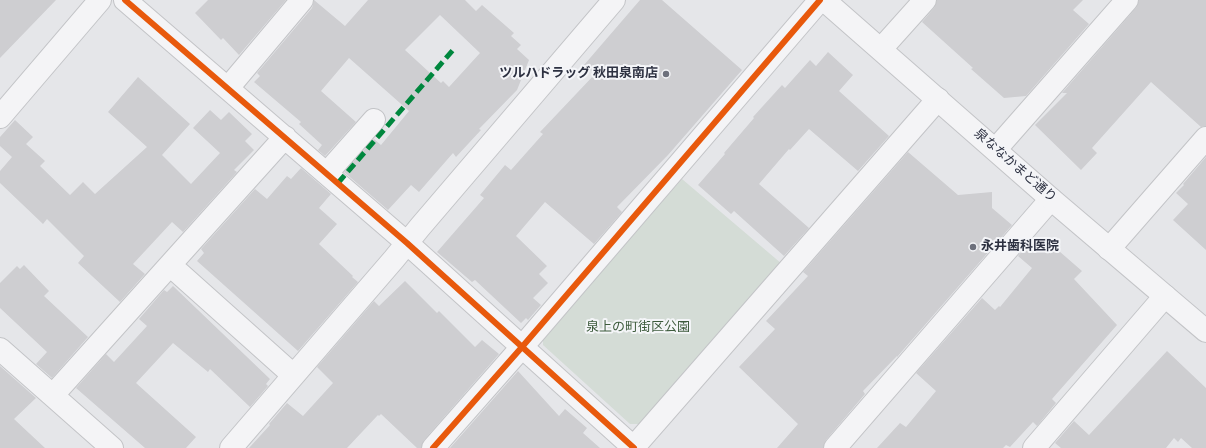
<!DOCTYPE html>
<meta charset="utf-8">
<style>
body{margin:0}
canvas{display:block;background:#e5e6e9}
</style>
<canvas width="1206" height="448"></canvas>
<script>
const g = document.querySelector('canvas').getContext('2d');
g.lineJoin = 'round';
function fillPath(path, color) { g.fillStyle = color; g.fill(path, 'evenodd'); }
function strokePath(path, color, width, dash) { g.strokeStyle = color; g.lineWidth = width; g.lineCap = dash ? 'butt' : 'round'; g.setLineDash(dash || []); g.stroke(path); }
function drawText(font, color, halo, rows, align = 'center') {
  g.font = font + ' Poppins,"Noto Sans JP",sans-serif'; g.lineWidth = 4; g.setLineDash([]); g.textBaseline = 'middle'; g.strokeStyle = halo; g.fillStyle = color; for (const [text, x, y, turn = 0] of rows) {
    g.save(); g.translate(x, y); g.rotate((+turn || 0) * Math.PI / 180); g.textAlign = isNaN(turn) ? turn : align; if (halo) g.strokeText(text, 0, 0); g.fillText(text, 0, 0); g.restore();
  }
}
const green = new Path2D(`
 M682,179l100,85 -141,160h-11l-87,-79v-10z`);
const building = new Path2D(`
 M0,0h56l-56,58z
 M208,0h78l-47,55 -16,-17 -2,2 -26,-27z
 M314,0l31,26 23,-26h97l11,11 6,-6 32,28 -3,3 10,9 -4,4 12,11 -12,30 -38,39 2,1 -25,27 -3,-4 -34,39 -8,-7 -23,25 -44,-38 30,-33 7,6 28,-34 -60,-53 -28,33 35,31 -31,34 -7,-6 4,-5 -23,-21 2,-2 -47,-40 6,-6 -3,-3 55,-65zM440,15l40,38 -31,34 -6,-6 -2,2 -36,-33z
 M640,0h22l80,70 -74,85 -51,52 5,5 -28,32 -49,-42 -29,34 31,30 -8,8 9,9 -15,15 8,7 -13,15 -2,-2 -5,5 -46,-43 -3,2 -35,-30 47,-54 -4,-3 25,-30 6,5 32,-36 -3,-2 55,-58 -11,-9z
 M937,0h146l-10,10 16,14 -63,72 -22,2 -33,-29 2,-1 -51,-46 12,-14z
 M1139,0h67v126l-5,1 -50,-45 -59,66 5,5 -16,17 -46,-45 32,-32h-5l74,-85z
 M828,52l25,23 -14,16 50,45 -31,35 -49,-42 -19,21 -1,-1 -30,35 50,44 -25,28 -50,-45 -3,3 -33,-29 27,-31 -1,-1 30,-35 -1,-1 29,-32 3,3 25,-28 6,6z
 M138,77l52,47 -28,31 29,29 29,-31 -27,-25 17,-18 11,10 8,-8 23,22 -7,7 9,9 -20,20 3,2 -54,60 -11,-10 -39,42 12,10 -25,28 -42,-39 6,-7 -37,-37 -4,5 -43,-41v-12l12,-14 -12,-11v-9l15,-17 18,17 -7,7 19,17 -5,5 30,29 13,-13 12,12 52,-47 -39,-35z
 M908,152l50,43 34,-3v16l20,17 -115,132v-1l-34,35 2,3 -39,46 -3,8h-46l21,-24 -59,-57 36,-38 -9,-8 42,-45 -5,-4z
 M1206,157v93l-33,-30 15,-16 -12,-11 8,-8 -1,-1z
 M301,168l30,26 -12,14 18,16 -18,20 34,32 -1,1 6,5 -60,69 -101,-90 7,-8 -3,-4 54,-60 12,10 20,-23 4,3z
 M1044,238l38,33 -8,8 43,46 -65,74 4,4 -19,23 -4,-4 -23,25 -4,-2 -3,3h-126l23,-25 6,4 30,-36 -20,-18 66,-75 13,12 4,-4 1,1 32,-39 -14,-12 13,-15 6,4z
 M24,265l25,26 -5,5 44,41 -36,41 -16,-14 11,-12 -47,-44v-25l17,-17 3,3z
 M405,281l32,32 2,-2 36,36 7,-7 17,14 -75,86 -3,8h-4l-36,-34 -2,2 -1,-1 -31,33h-98l21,-23 -1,-1 18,-21 16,13 30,-33 -16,-16 57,-66 5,5z
 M173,286l97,93 -4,5 2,2 -18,21 -40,-38 -2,3 -35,-29 -37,40 60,54 -10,11h-41l-69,-60 30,-34 8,8 33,-36 -8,-7 25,-29 3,2z
 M1167,351l39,37v60h-14l-11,-10 -3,4 -4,-4 -8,10h-105l-6,-5 19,-22 15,14z
 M0,366l36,32 -22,21 31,29h-45z
 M518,371l41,45 6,-7 22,19 -4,5 17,15h-150z`);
const minor = new Path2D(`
 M125,0l282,243 227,205
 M881,49l44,-49
 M228,88l74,-88
 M0,117l100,-117
 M996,149l131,-149
 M327,173l47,-53
 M1109,249l97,-111
 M170,265l123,110
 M0,349l112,99
 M53,395l232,-258
 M231,448l163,-189 26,-32 194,-227
 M433,448l89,-101 298,-347
 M633,448l305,-349
 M835,448l216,-249
 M1034,448l131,-152`);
const tertiary = new Path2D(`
 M824,0l227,199 155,132`);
const quiet = new Path2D(`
 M338,183l115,-133`);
const cycleway = new Path2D(`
 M125,0l282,243 227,205
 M433,448l89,-101 298,-347`);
const markers = [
 [666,74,4,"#6d707c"],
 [973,247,4,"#6d707c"]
];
const poiNames = [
 ["ツルハドラッグ 秋田泉南店",658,74],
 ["永井歯科医院",981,247,"left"]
];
const streetNames = [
 ["泉ななかまど通り",1015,166,41]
];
const parkNames = [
 ["泉上の町街区公園",638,328]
];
fillPath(green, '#d4dcd6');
fillPath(building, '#ceced1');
strokePath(minor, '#c3c4c7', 24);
strokePath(tertiary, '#c3c4c7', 24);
strokePath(minor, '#f4f4f6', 22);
strokePath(tertiary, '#f4f4f6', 22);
strokePath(quiet, '#00873e', 5, [10, 5]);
strokePath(cycleway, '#e8590c', 6);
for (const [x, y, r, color] of markers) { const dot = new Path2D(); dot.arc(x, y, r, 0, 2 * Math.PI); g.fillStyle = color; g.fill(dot); strokePath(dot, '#f4f5f8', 1.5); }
drawText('bold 13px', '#2d3141', '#f4f5f8', poiNames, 'right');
drawText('13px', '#2d3141', '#f4f5f8', streetNames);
drawText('13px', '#3d5b3c', '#f4f5f8', parkNames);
</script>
